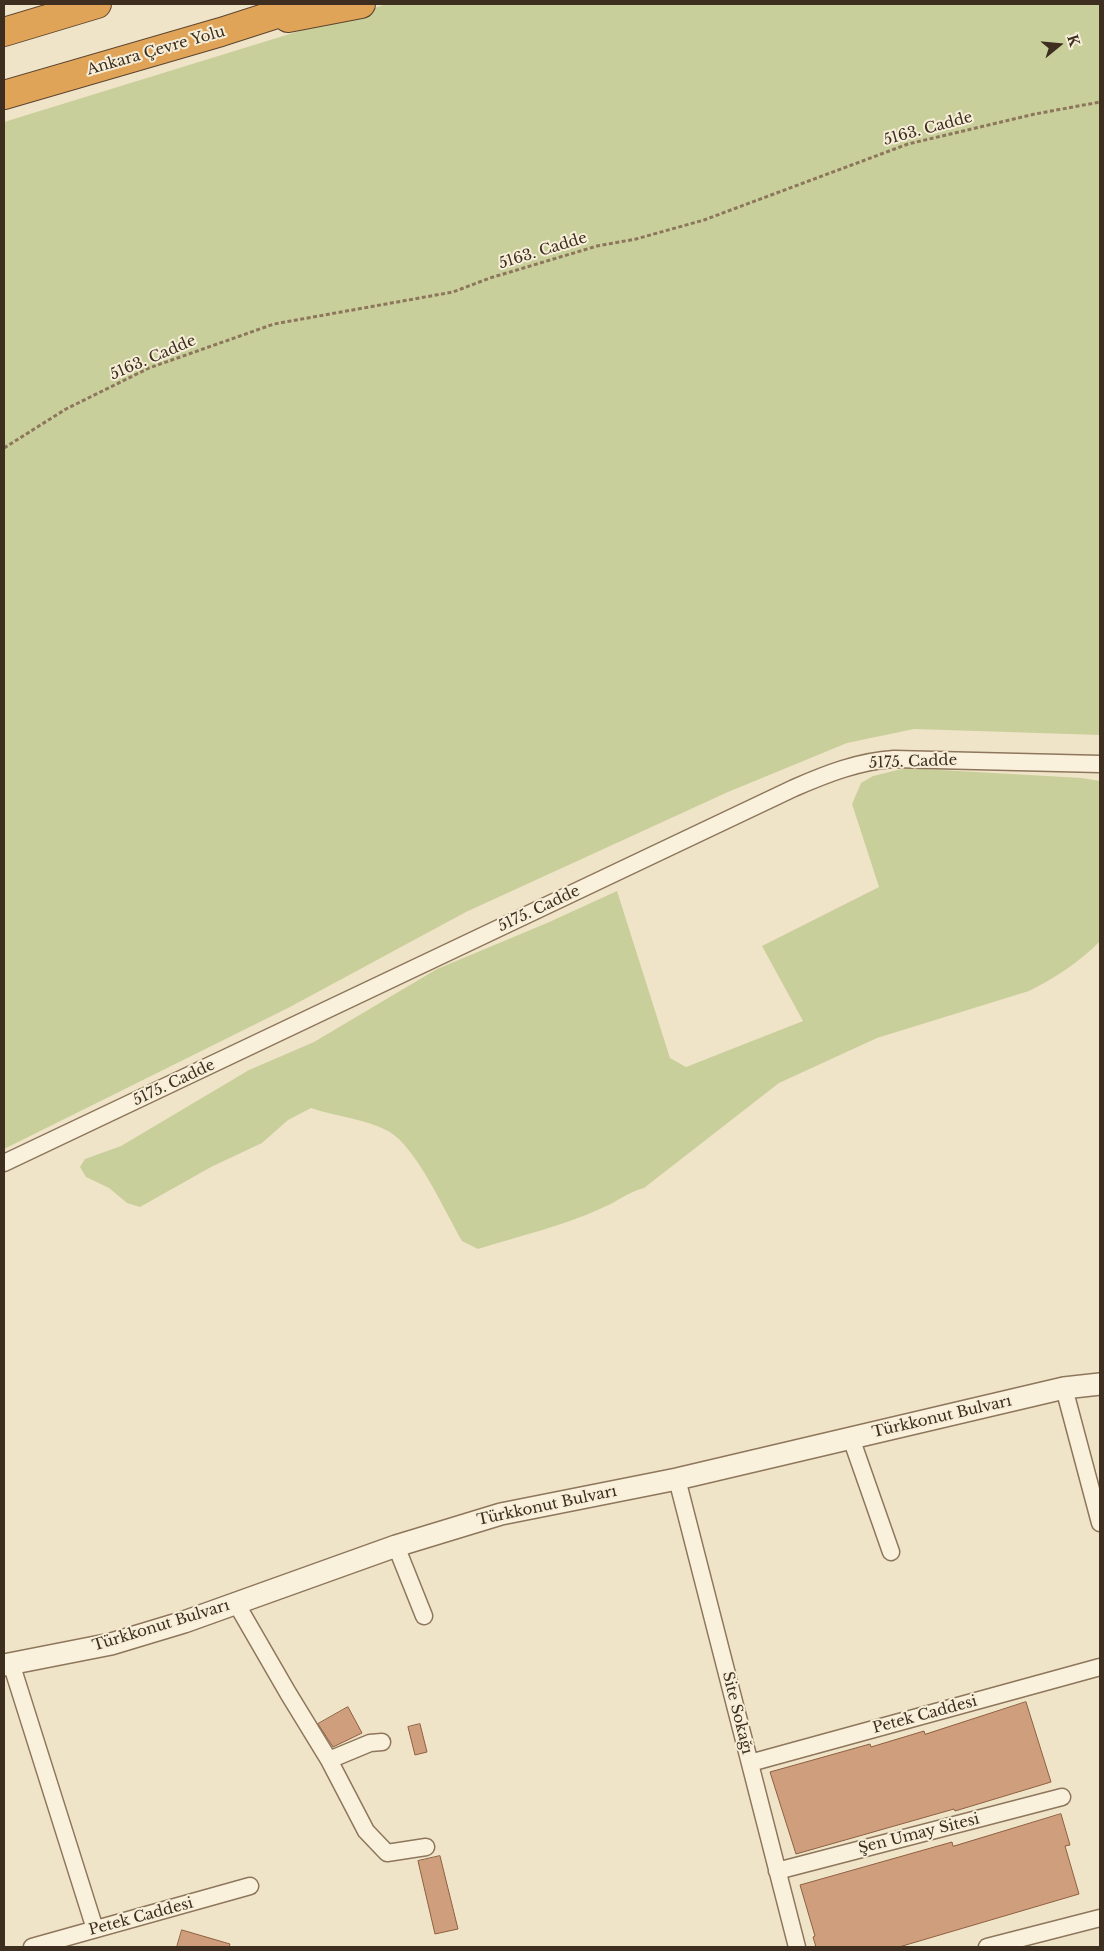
<!DOCTYPE html>
<meta charset="utf-8">
<style>
body{margin:0}
#map{position:relative;width:1104px;height:1951px;overflow:hidden;background:#f0e4c8;font-family:"Libre Baskerville",serif}
canvas{display:block}
.frame{position:absolute;inset:0;border:5px solid #3d2e20;pointer-events:none}
.north{position:absolute;left:1034px;top:20px;width:50px;height:50px;-webkit-text-stroke:4px #f7eed8;paint-order:stroke;rotate:73deg;font-size:14px;font-weight:700;line-height:20px;text-align:center;color:#3d2e20}
.north::after{content:'';display:block;margin:auto;width:18px;height:22px;background:#3d2e20;clip-path:polygon(50% 0,100% 100%,50% 72%,0 100%)}
</style>
<div id="map">
<canvas width="1104" height="1951"></canvas>
<div class="frame"></div>
<div class="north">K</div>
</div>
<script>
const g = document.querySelector('canvas').getContext('2d');
g.lineJoin = 'round';
function fillPath(path, color) { g.fillStyle = color; g.fill(path, 'evenodd'); }
function strokePath(path, color, width, dash) { g.strokeStyle = color; g.lineWidth = width; g.lineCap = dash ? 'butt' : 'round'; g.setLineDash(dash || []); g.stroke(path); }
function drawText(font, color, halo, rows, align = 'center') {
  g.font = font + ' "Libre Baskerville",serif'; g.lineWidth = 4; g.setLineDash([]); g.textBaseline = 'middle'; g.strokeStyle = halo; g.fillStyle = color; for (const [text, x, y, turn = 0] of rows) {
    g.save(); g.translate(x, y); g.rotate((+turn || 0) * Math.PI / 180); g.textAlign = isNaN(turn) ? turn : align; if (halo) g.strokeText(text, 0, 0); g.fillText(text, 0, 0); g.restore();
  }
}
const green = new Path2D(`
 M387,4h713v731l-186,-6 -67,14 -119,49 -262,120 -178,96 -284,141v-1027z
 M906,768l176,10 18,3v160c-20,21 -45,37 -71,50l-152,47 -98,45 -135,105c-16,4 -27,14 -42,20 -39,18 -83,28 -124,41l-16,-8c-17,-29 -46,-95 -74,-110 -24,-13 -52,-14 -77,-23l-23,12 -26,23 -51,24 -71,40 -13,-4 -18,-15 -23,-11 -6,-10 5,-8 36,-13 128,-76 65,-28 123,-73 110,-46 70,-32 53,167 16,9 117,-46 -41,-75 117,-59 -27,-83 9,-21 12,-7z`);
const building = new Path2D(`
 M1026,1702l25,80 -96,29 -1,-2 -158,45 -26,-82 100,-28 1,3 53,-16 1,3z
 M348,1707l14,26 -29,14 -15,-23z
 M420,1724l7,28 -12,3 -7,-28z
 M1061,1814l9,31 -5,1 14,48 -180,53h-83l-3,-10 2,-1 -15,-51 152,-43 1,4z
 M440,1856l18,73 -23,5 -17,-73z
 M182,1930l48,14 -1,3h-52z`);
const path = new Path2D(`
 M4,448l62,-39 83,-41 125,-44 179,-32 37,-14 107,-32 39,-7 68,-19 204,-76 127,-30 65,-12`);
const minor = new Path2D(`
 M4,1163l790,-375c32,-14 65,-27 100,-29l206,5
 M1064,1388l36,135
 M851,1438l40,114
 M677,1479l120,468
 M396,1546l28,70
 M236,1603l52,90 41,67 41,-17 12,-1
 M11,1663l84,266
 M329,1760l37,71 21,22 39,-6
 M750,1763l350,-96
 M777,1871l285,-74
 M32,1947l218,-61
 M987,1947l113,-29`);
const tertiary = new Path2D(`
 M4,1665l107,-21 73,-22 212,-76 105,-32 176,-35 387,-91 36,-4`);
const motorway = new Path2D(`
 M288,18l73,-14
 M4,32l93,-28
 M4,95l217,-63 87,-28`);
const streetNames = [
 ["Ankara Çevre Yolu",156,51,-16],
 ["5163. Cadde",928,129,-15],
 ["5163. Cadde",543,251,-17],
 ["5163. Cadde",153,358,-23],
 ["5175. Cadde",913,762,-2],
 ["5175. Cadde",539,909,-25],
 ["5175. Cadde",174,1083,-25],
 ["Türkkonut Bulvarı",942,1417,-13],
 ["Türkkonut Bulvarı",547,1506,-12],
 ["Türkkonut Bulvarı",161,1626,-17],
 ["Site Sokağı",737,1713,76],
 ["Petek Caddesi",925,1715,-15],
 ["Şen Umay Sitesi",919,1834,-14],
 ["Petek Caddesi",141,1917,-15]
];
fillPath(green, '#c9cf9b');
fillPath(building, '#cf9f7d');
strokePath(building, '#8d5f41', 1);
strokePath(minor, '#8d765c', 19);
strokePath(tertiary, '#8d765c', 24);
strokePath(motorway, '#5b4430', 30);
strokePath(path, '#8d765c', 3, [4, 2.5]);
strokePath(minor, '#faf1dc', 16);
strokePath(tertiary, '#faf1dc', 21);
strokePath(motorway, '#e0a458', 28);
drawText('15px', '#3d2e20', '#f7eed8', streetNames);
</script>
